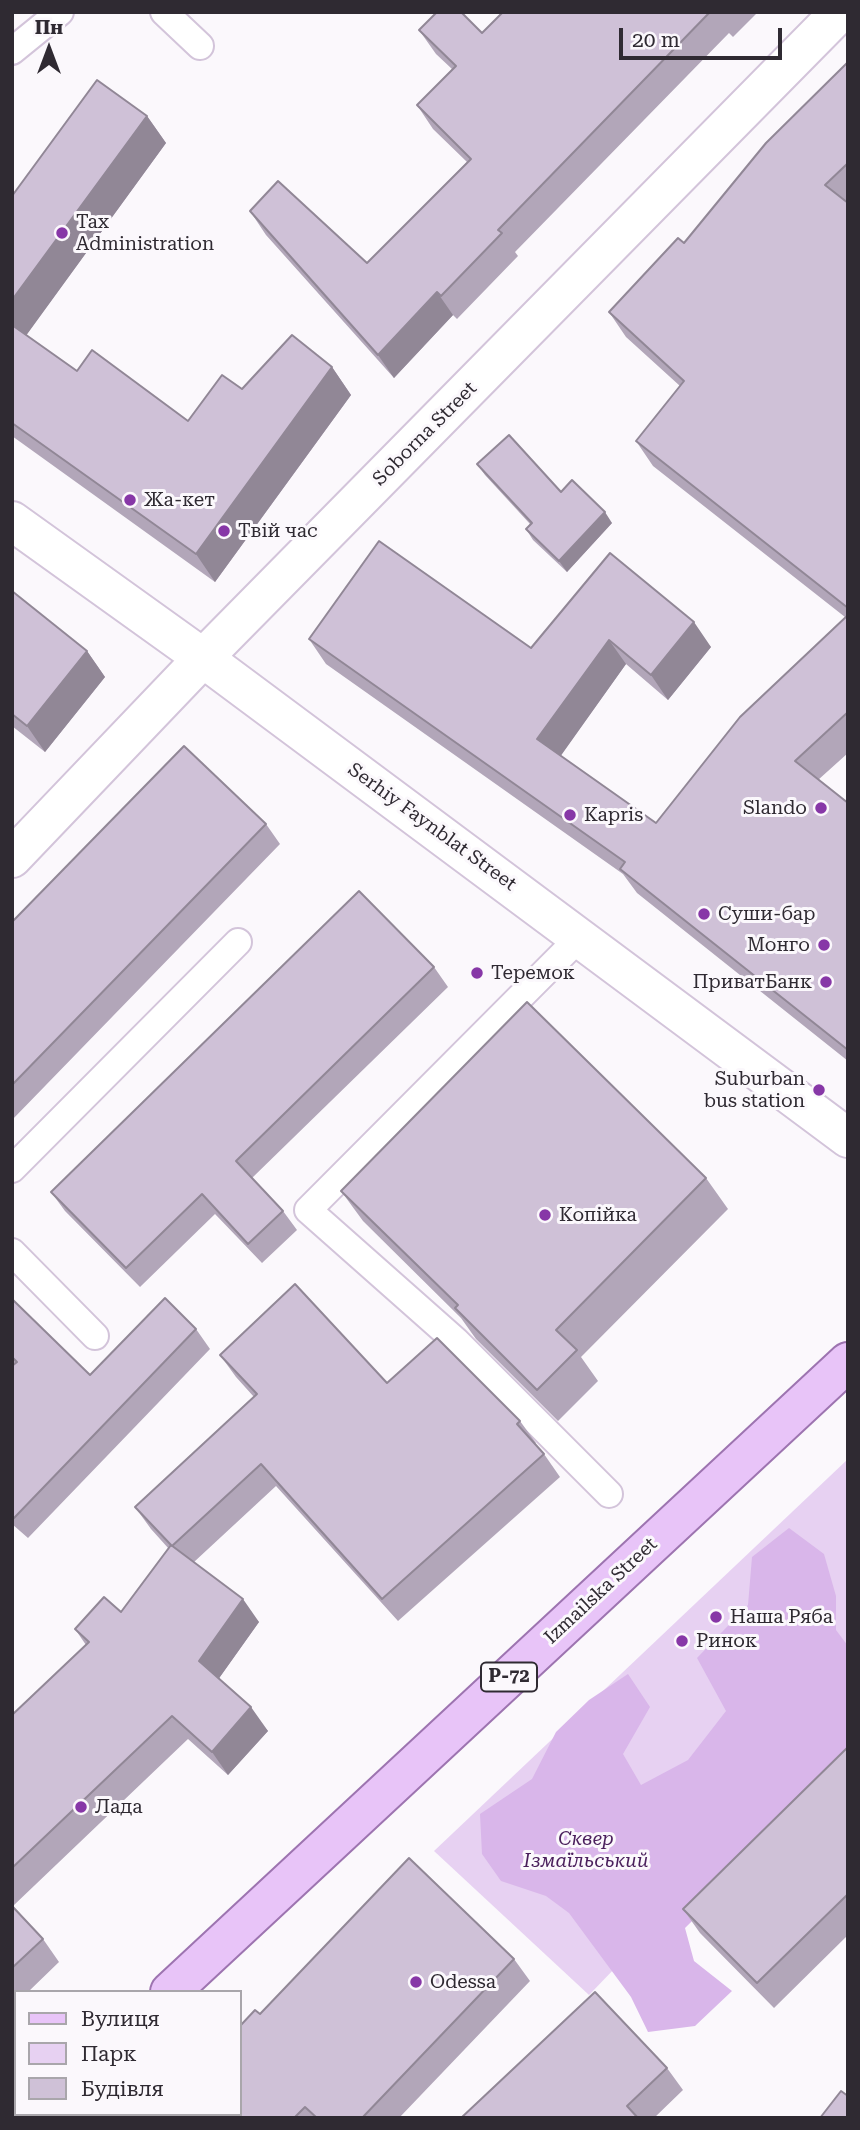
<!DOCTYPE html>
<meta charset="utf-8">
<style>
body{margin:0}
#map{position:relative;width:860px;height:2130px;overflow:hidden;background:#fbf8fc;font-family:"Roboto Serif",serif}
canvas{display:block}
.frame{position:absolute;inset:0;border:14px solid #2f2a32;pointer-events:none}
.legend{position:absolute;left:14px;top:1990px;width:228px;height:126px;box-sizing:border-box;background:#fbf8fc;border:2px solid #a9a6ab;margin:0;padding:9px 12px;list-style:none;font-size:21px;color:#2f2a32}
.legend li{display:flex;align-items:center;gap:14px;height:35px}
.legend b{width:35px;border:2px solid #a9a6ab}
.north{position:absolute;left:14px;top:14px;width:70px;height:70px;-webkit-text-stroke:5px #fbf8fc;paint-order:stroke;rotate:0deg;font-size:19px;font-weight:700;line-height:28px;text-align:center;color:#2f2a32}
.north::after{content:'';display:block;margin:auto;width:24px;height:32px;background:#2f2a32;clip-path:polygon(50% 0,100% 100%,50% 72%,0 100%)}
.scale{position:absolute;left:619px;top:28px;width:163px;height:32px;box-sizing:border-box;border:4px solid #2f2a32;border-top:0;padding-left:9px;font-size:21px;line-height:24px;white-space:nowrap;color:#2f2a32;-webkit-text-stroke:5px #fbf8fc;paint-order:stroke}
</style>
<div id="map">
<canvas width="860" height="2130"></canvas>
<div class="frame"></div>
<ul class="legend">
<li><b style="height:9px;background:#e8c4f8"></b>Вулиця</li>
<li><b style="height:19px;background:#e7d1f2"></b>Парк</li>
<li><b style="height:19px;background:#cfc1d7"></b>Будівля</li>
</ul>
<div class="north">Пн</div>
<div class="scale">20 m</div>
</div>
<script>
const g = document.querySelector('canvas').getContext('2d');
g.lineJoin = 'round';
function fillPath(path, color) { g.fillStyle = color; g.fill(path, 'evenodd'); }
function strokePath(path, color, width, dash) { g.strokeStyle = color; g.lineWidth = width; g.lineCap = dash ? 'butt' : 'round'; g.setLineDash(dash || []); g.stroke(path); }
function drawText(font, color, halo, rows, align = 'center') {
  g.font = font + ' "Roboto Serif",serif'; g.lineWidth = 6; g.setLineDash([]); g.textBaseline = 'middle'; g.strokeStyle = halo; g.fillStyle = color; for (const [text, x, y, turn = 0] of rows) {
    g.save(); g.translate(x, y); g.rotate((+turn || 0) * Math.PI / 180); g.textAlign = isNaN(turn) ? turn : align; if (halo) g.strokeText(text, 0, 0); g.fillText(text, 0, 0); g.restore();
  }
}
const green = new Path2D(`
 M848,1459v268l-259,268 -155,-144z`);
const forest = new Path2D(`
 M789,1528l35,26 12,42v34l12,16v106l-96,110 -67,66 9,33 38,30 -37,35 -47,6 -17,-35 -62,-84 -23,-17 -45,-15 -19,-27 -2,-40 52,-35 24,-47 33,-32 39,-26 22,33 -27,47 18,31 47,-25 38,-49 -29,-53 51,-53 4,-48z`);
const lane = new Path2D(`
 M164,12l36,34
 M12,51l48,-39
 M580,937l-272,273 148,131 153,153
 M12,1169l226,-227
 M12,1252l83,84`);
const street = new Path2D(`
 M12,521l191,137 645,480
 M12,858l191,-200 637,-646`);
const primary = new Path2D(`
 M170,1992l678,-630
 M35,2118l4,-4`);
const wall = new Path2D(`
 M503,12h255l-25,25 -4,-4 -214,219 3,4 -61,63 -4,-4 -59,63 -128,-143 -16,-24 117,52 100,-101 -34,-33 -16,-24 35,-36 -16,-15 -17,-24 63,3z
 M848,62v691l-30,27 30,23v258l-211,-168 -14,-19 -297,-210 -17,-25 222,9 79,-95 101,94 -43,53 -42,-36 -66,92 96,67 189,-206 -192,-151 -17,-25 44,-55 -54,-49 -17,-25 75,-69z
 M147,116l19,27 -140,192 51,36 111,50 54,-32 90,-22 19,28 -136,187 -203,-146v-240z
 M477,464l84,28 51,31 -45,49 -34,-32 -7,-11 4,-5 -45,-49z
 M12,591l75,60 18,26 -60,75 -33,-26z
 M266,824l14,20 -268,276v-198z
 M434,967l14,20 -196,191 31,33 14,19 -35,33 -47,-49 -75,73 -75,-76 -14,-19z
 M706,1178l22,31 -147,148 17,24 -40,40 -82,-82 -15,-21 -98,-97 -22,-30z
 M12,1299l78,76 106,-46 14,20 -182,189 -16,-14v-158l1,-1 -1,-1z
 M220,1355l167,28 133,38 16,22 -1,1 9,10 16,23 -162,144 -122,-135 -82,76 65,60 -40,56 49,53 -40,44 -40,-36 -175,167 30,33 16,23 -31,30h-12v11l-4,3v-291l74,-70 -11,-16 46,-17 48,-63 -18,-20 -16,-22 119,-110 -18,-20z
 M848,1747v188l-74,73 -74,-75 -17,-24z
 M514,1959l16,22 -131,137h-248l109,-104z
 M667,2068l16,22 -29,28h-193z`);
const shadedWall = new Path2D(`
 M147,116l19,27 -146,201 -8,-11v-33z
 M437,292l16,23 -59,63 -16,-23z
 M332,367l19,28 -136,187 -19,-28z
 M605,512l7,11 -45,49 -8,-11z
 M694,622l17,25 -43,53 -17,-25z
 M609,640l17,24 -71,100 -18,-25z
 M87,651l18,26 -60,75 -18,-26z
 M243,1599l16,23 -44,62 -16,-23z
 M251,1707l17,24 -40,44 -16,-23z`);
const building = new Path2D(`
 M437,12h24l21,21 21,-21h207l-212,218 4,3 -61,63 -4,-4 -59,63 -128,-144 28,-30 89,82 104,-104 -54,-54 39,-39 -37,-36z
 M848,62v101l-23,22 23,18v405l-212,-167 48,-60 -75,-69 69,-74 6,5 82,-100z
 M97,80l50,36 -135,184v-104z
 M12,325l65,46 15,-21 96,71 34,-46 20,14 50,-54 40,32 -136,187 -184,-131z
 M509,435l52,57 11,-12 33,32 -46,49 -33,-32 6,-6 -55,-59z
 M379,541l152,107 79,-95 84,69 -43,53 -42,-35 -72,99 119,84 84,-106 108,-102v97l-53,49 53,42v247l-228,-181 5,-7 -316,-223z
 M12,591l75,60 -60,75 -15,-12z
 M184,746l82,78 -254,261v-163z
 M359,891l75,76 -198,194 47,50 -35,33 -46,-50 -76,74 -75,-76z
 M527,1002l179,176 -150,152 21,20 -40,40 -82,-82 3,-3 -117,-114z
 M295,1284l92,99 50,-45 83,83 -3,3 27,30 -162,145 -121,-135 -89,82 -37,-39 122,-113 -37,-39z
 M165,1298l31,31 -182,189 -2,-1v-151l5,-4 -5,-5v-58l78,76z
 M171,1545l72,54 -44,62 52,46 -39,45 -40,-36 -160,152v-153l77,-73 -14,-13 29,-32 17,15z
 M848,1747v147l-91,89 -74,-74z
 M409,1858l105,101 -152,159h-45l-12,-11 -11,11h-143l4,-4h85v-88l15,-16 5,4z
 M12,1906l31,33 -31,29z
 M595,1992l72,76 -40,38 11,12h-177z
 M841,2091l7,5v22h-28z`);
const markers = [
 [62,233,7,"#8737a7"],
 [130,500,7,"#8737a7"],
 [224,531,7,"#8737a7"],
 [821,808,7,"#8737a7"],
 [570,815,7,"#8737a7"],
 [704,914,7,"#8737a7"],
 [824,945,7,"#8737a7"],
 [477,973,7,"#8737a7"],
 [826,982,7,"#8737a7"],
 [819,1090,7,"#8737a7"],
 [545,1215,7,"#8737a7"],
 [716,1617,7,"#8737a7"],
 [682,1641,7,"#8737a7"],
 [81,1807,7,"#8737a7"],
 [416,1982,7,"#8737a7"]
];
const shields = [
 [509,1677,56]
];
const shieldNames = [
 ["Р-72",509,1677]
];
const poiNames = [
 ["Tax",76,222],
 ["Administration",76,244],
 ["Жа-кет",144,500],
 ["Твій час",238,531],
 ["Slando",807,808,"right"],
 ["Kapris",584,815],
 ["Суши-бар",718,914],
 ["Монго",810,945,"right"],
 ["Теремок",491,973],
 ["ПриватБанк",812,982,"right"],
 ["Suburban",805,1079,"right"],
 ["bus station",805,1101,"right"],
 ["Копійка",559,1215],
 ["Наша Ряба",730,1617],
 ["Ринок",696,1641],
 ["Лада",95,1807],
 ["Odessa",430,1982]
];
const streetNames = [
 ["Soborna Street",425,434,-45],
 ["Serhiy Faynblat Street",432,827,36],
 ["Izmailska Street",601,1591,-43]
];
const parkNames = [
 ["Сквер",586,1839],
 ["Ізмаїльський",586,1861]
];
fillPath(green, '#e7d1f2');
fillPath(forest, '#d9b6ea');
strokePath(lane, '#d3c4da', 30);
strokePath(street, '#d3c4da', 42);
strokePath(primary, '#9d74b0', 42);
strokePath(lane, '#fff', 26);
strokePath(street, '#fff', 38);
strokePath(primary, '#e8c4f8', 38);
fillPath(wall, '#b2a6b9');
fillPath(shadedWall, '#918796');
fillPath(building, '#cfc1d7');
strokePath(building, '#918796', 2);
for (const [x, y, r, color] of markers) { const dot = new Path2D(); dot.arc(x, y, r, 0, 2 * Math.PI); g.fillStyle = color; g.fill(dot); strokePath(dot, '#fbf8fc', 2.5); }
for (const [x, y, w] of shields) { const box = new Path2D(); box.roundRect(x - w / 2, y - 14.5, w, 29, 5); g.fillStyle = '#fbf8fc'; g.fill(box); strokePath(box, '#2f2a32', 2); }
drawText('bold 18px', '#2f2a32', null, shieldNames);
drawText('19px', '#2f2a32', '#fbf8fc', poiNames, 'left');
drawText('19px', '#2f2a32', '#fbf8fc', streetNames);
drawText('italic 19px', '#4a1f5c', '#fbf8fc', parkNames);
</script>
